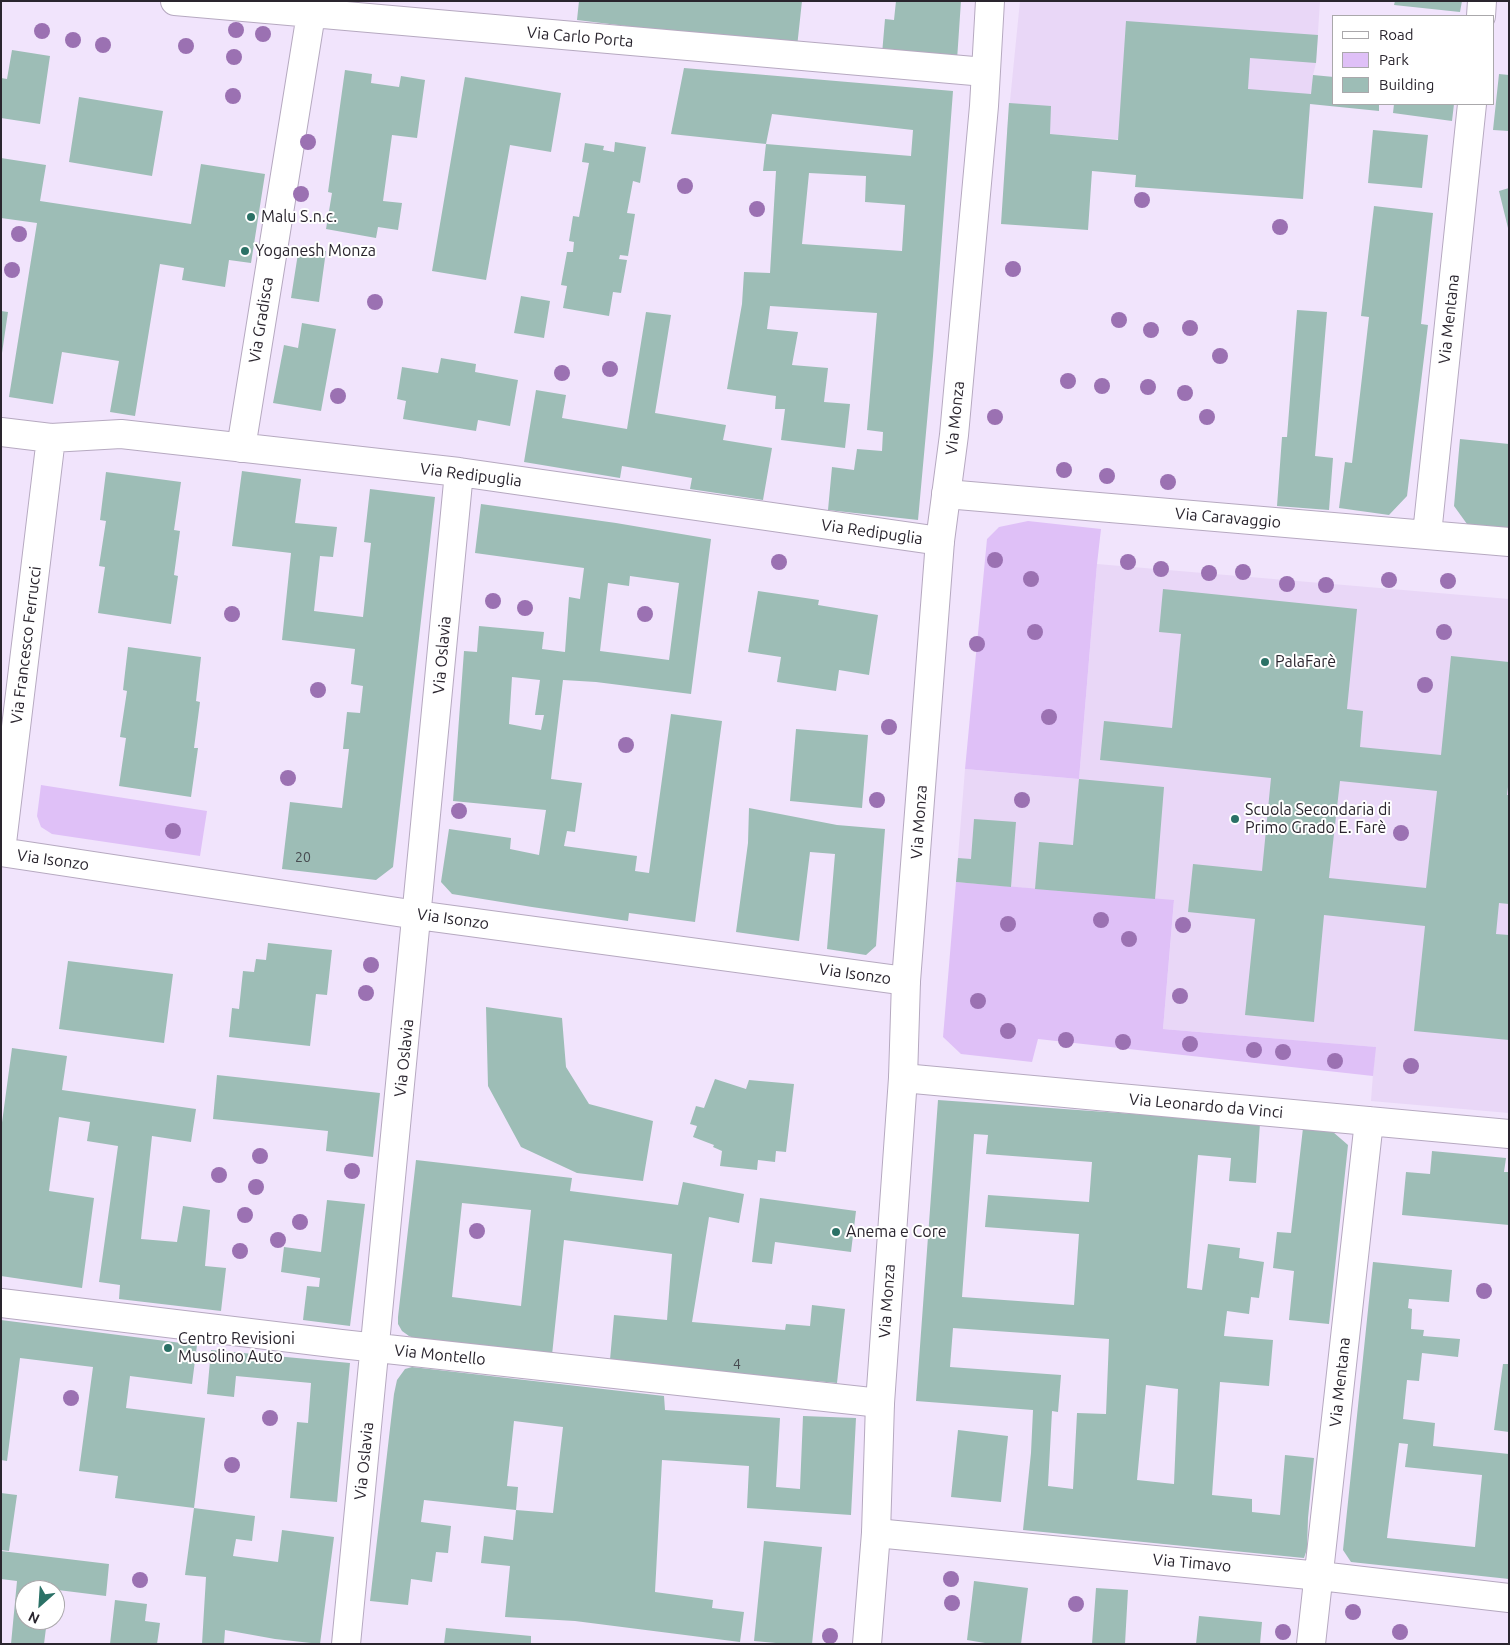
<!DOCTYPE html>
<meta charset="utf-8">
<style>
body{margin:0}
#map{position:relative;width:1510px;height:1645px;overflow:hidden;background:#f1e4fc;font-family:Ubuntu,sans-serif}
canvas{display:block}
.frame{position:absolute;inset:0;border:2px solid #2a252e;pointer-events:none}
.legend{position:absolute;left:1332px;top:15px;width:162px;height:90px;box-sizing:border-box;background:#fff;border:1px solid #aaa8ab;margin:0;padding:6px 9px;list-style:none;font-size:15px;color:#2a252e}
.legend li{display:flex;align-items:center;gap:10px;height:25px}
.legend b{width:25px;border:1px solid #aaa8ab}
.north{position:absolute;left:15px;top:1580px;width:50px;height:50px;box-sizing:border-box;background:#fff;border:1px solid #aaa8ab;border-radius:50%;rotate:206deg;font-size:14px;font-weight:700;line-height:20px;text-align:center;color:#2a252e}
.north::after{content:'';display:block;margin:auto;width:18px;height:22px;background:#2b7166;clip-path:polygon(50% 0,100% 100%,50% 72%,0 100%)}
</style>
<div id="map">
<canvas width="1510" height="1645"></canvas>
<div class="frame"></div>
<ul class="legend">
<li><b style="height:6px;background:#fff"></b>Road</li>
<li><b style="height:14px;background:#dfc0f7"></b>Park</li>
<li><b style="height:14px;background:#9dbdb6"></b>Building</li>
</ul>
<div class="north">N</div>
</div>
<script>
const g = document.querySelector('canvas').getContext('2d');
g.lineJoin = 'round';
function fillPath(path, color) { g.fillStyle = color; g.fill(path, 'evenodd'); }
function strokePath(path, color, width, dash) { g.strokeStyle = color; g.lineWidth = width; g.lineCap = dash ? 'butt' : 'round'; g.setLineDash(dash || []); g.stroke(path); }
function drawText(font, color, halo, rows, align = 'center') {
  g.font = font + ' Ubuntu,sans-serif'; g.lineWidth = 4; g.setLineDash([]); g.textBaseline = 'middle'; g.strokeStyle = halo; g.fillStyle = color; for (const [text, x, y, turn = 0] of rows) {
    g.save(); g.translate(x, y); g.rotate((+turn || 0) * Math.PI / 180); g.textAlign = isNaN(turn) ? turn : align; if (halo) g.strokeText(text, 0, 0); g.fillText(text, 0, 0); g.restore();
  }
}
const built = new Path2D(`
 M1020,1h300l-4,62 -3,12 -7,78 -299,-22z
 M1097,564l412,35v514l-138,-12 4,-54 -212,-18 11,-128 -218,-19 9,-113 114,10z`);
const green = new Path2D(`
 M1028,521l73,8 -4,35 -18,215 -114,-10 22,-230 12,-12z
 M41,785l166,26 -7,45 -148,-22 -11,-7 -4,-11z
 M956,882l218,18 -11,129 213,18 -3,29 -335,-37 -6,23 -71,-8 -18,-17z`);
const building = new Path2D(`
 M579,1h223l-5,46 -220,-27z
 M896,1h65l-4,59 -75,-6 3,-35 9,1z
 M1395,1h67l-2,11 -66,-7z
 M1126,21l192,14 -2,28 -66,-5 -2,31 63,5 2,-19 21,2v27h45v7l-69,-7 -7,95 -168,-12 1,-12 -44,-4 -4,59 -87,-6 8,-121 42,3 -1,28 68,6z
 M12,50l38,6 -10,68 -39,-6v-40l6,1z
 M684,68l269,23 -20,265 -15,164 -90,-10 4,-43 22,3 3,-21 25,2 1,-19 -16,-2 10,-117 -107,-7 -3,23 31,3 -6,33 36,3 -4,34 26,2 -5,44 -64,-8 4,-31h-10l1,-13 -49,-7 15,-85 2,-32 26,1 6,-102h-13l3,-27 145,12 2,-26 -141,-16 -6,30 -95,-10zM809,173l57,3 -1,26 40,3 -3,46 -100,-7z
 M345,70l27,4 -1,9 28,4 2,-11 24,4 -8,58 -25,-3 -9,66 19,2 -4,27 -20,-3 -2,11 -50,-9 6,-36 -4,-1z
 M1499,74l10,1v56l-16,-1z
 M465,77l96,16 -10,59 -41,-7 -24,135 -54,-9z
 M79,97l84,14 -11,65 -83,-14z
 M1394,104h60l-2,17 -59,-8z
 M1373,130l55,5 -6,53 -54,-5z
 M615,142l31,5 -6,36 -7,-2 -6,32 8,1 -7,42 -8,-1 -1,4 8,1 -6,33 -8,-1 -4,24 -46,-8 4,-22 -6,-1 6,-33h6l1,-10 -5,-1 4,-25 6,1 10,-54 -7,-1 3,-19 19,3 -1,4 11,2z
 M1,158l45,7 -6,36 151,23 10,-60 64,10 -14,89 -22,-3 -4,27 -43,-7 2,-12 -24,-4 -25,152 -25,-4 9,-51 -57,-9 -9,52 -44,-7 28,-174 -36,-5z
 M1509,188v40h-1l-9,-37z
 M1374,206l59,7 -12,111 7,1 -21,171 -18,19 -50,-7 6,-46 7,1 17,-146 -8,-1z
 M299,247l27,4 -7,51 -28,-4z
 M521,296l29,5 -6,37 -30,-5z
 M1297,310l30,2 -12,144 18,2 -4,52 -52,-4 5,-69h5z
 M1,311l7,1 -6,41h-1z
 M646,312l25,3 -16,98 71,12 -3,15 49,8 -9,52 -73,-11 2,-11 -70,-12 -2,12 -96,-16 12,-72 30,5 -4,23 65,11z
 M302,323l34,6 -15,82 -48,-8 11,-58 14,3z
 M441,358l35,6 -1,8 43,8 -8,46 -32,-6 -2,11 -73,-12 3,-18 -9,-2 5,-32 36,6z
 M1460,439l49,5v84l-42,-4 -13,-18z
 M242,471l59,8 -6,44 42,4 -4,30 -13,-1 -6,55 49,6 8,-74 -7,-1 6,-53 65,8 -42,370 -17,13 -94,-11 8,-67 52,6 7,-59h-6l4,-37 13,1 3,-27 -12,-2 4,-35 -73,-9 9,-87 -59,-7z
 M106,472l75,10 -7,48 6,1 -6,44 4,1 -7,48 -73,-11 7,-46 -6,-1 7,-45 -6,-1z
 M481,504l135,19 95,16 -20,155 -95,-12 -33,-2 -12,99 31,4 -7,49 -8,-1 -3,15 73,10 -2,15 14,2 22,-159 51,7 -27,201 -66,-9 -1,8 -96,-14 -80,-13 -11,-12 8,-53 62,9 -1,11 29,6 7,-45 -93,-9 11,-150 13,1 2,-26 65,6 -2,17 23,3 4,-55 11,2 4,-31 -109,-15zM630,576l49,7 -10,77 -69,-9 8,-68 21,3zM512,677l28,3 -5,35h9l-3,15 -32,-6z
 M1163,589l194,20 -10,100 16,2 -3,36 81,8 10,-99 58,6v117l-2,16h2v109l-10,-1 -3,31 13,1v105l-95,-9 11,-105 -101,-11 -10,107 -69,-7 10,-96 -67,-7 5,-48 69,7 9,-93 -171,-18 4,-39 68,7 9,-94 -22,-2zM1340,781l97,10 -11,97 -97,-10z
 M758,591l61,9 -1,5 60,10 -9,60 -30,-5 -3,21 -59,-9 4,-25 -33,-5z
 M128,647l73,10 -5,44 4,1 -6,46h4l-7,49 -72,-11 7,-48 -6,-1 7,-46 -4,-1z
 M796,729l72,6 -6,73 -72,-7z
 M1079,779l85,8 -9,112 -120,-10 4,-47 34,3z
 M749,808l88,17 48,4 -9,117 -10,9 -39,-6 8,-95 -25,-2 -11,89 -63,-9 12,-89z
 M974,819l42,3 -5,65 -55,-5 2,-24 13,1z
 M268,943l64,7 -5,45 -11,-1 -6,52 -81,-9 3,-29 7,1 4,-38 11,1 2,-13 10,1z
 M68,961l105,13 -9,69 -105,-14z
 M486,1007l76,11 4,49 23,37 64,17 -10,60 -66,-8 -56,-26 -33,-61z
 M12,1048l55,8 -5,34 134,19 -5,33 -39,-6 -11,103 36,3 6,-36 27,4 -5,56 21,2 -5,43 -102,-12 1,-14 -21,-3 19,-136 -31,-5 3,-19 -31,-5 -10,74 45,7 -12,90 -81,-12v-146z
 M217,1075l163,18 -7,64 -47,-6 2,-20 -115,-12z
 M715,1079l31,10 3,-9 45,4 -8,68 -10,-1 -1,11 -17,-2 -1,10 -37,-4 2,-15 -9,-4 1,-2 -21,-8 4,-11 -7,-2 6,-18 8,2z
 M938,1100l322,23 -4,60 -27,-2 2,-23 -33,-3 -11,133 15,2 6,-46 32,4 -1,10 25,4 -5,36 -8,-1 -2,17 -22,-3 -3,25 49,4 -4,46 -49,-4 -8,113 40,4v13l28,3 5,-60 29,3 -6,60 -1,31 -3,9 -281,-28 8,-77 2,-43 -117,-9zM974,1134l14,1 -2,19 106,8 -3,40 -101,-7 -3,32 94,7 -5,71 -112,-8zM953,1328l156,11 -3,75 -29,-1 -4,76 -25,-3 4,-75 6,1 3,-37 -111,-8zM1146,1385l32,4 -4,95 -37,-4z
 M1303,1128l30,4 15,13 -19,179 -40,-4 5,-49 -21,-3 4,-36 14,1z
 M1432,1151l74,7 -2,14h5v53l-107,-10 4,-43 24,2z
 M416,1160l156,18 -2,13 108,14 5,-23 61,12 -5,29 -30,-6 -17,105 93,8 1,-6 24,2 2,-21 33,4 -8,74 -174,-16 -53,-7 4,-45 53,5 5,-66 -108,-14 -12,115 -136,-16 -7,-3 -7,-5 -4,-7v-7zM462,1203l69,7 -10,96 -69,-9z
 M760,1198l96,13 -5,41 -76,-10 -3,22 -20,-2z
 M327,1200l38,4 -15,122 -47,-6 4,-34 12,1 1,-9 -39,-6 3,-25 37,5z
 M1373,1262l79,8 -3,32 -40,-3 -1,9 4,1 -1,20 13,1 -1,6 37,3 -2,18 -36,-4 -3,28 -12,-1 -4,39 32,4 -2,23 76,8v125l-158,-17 -8,-12zM1399,1443l9,1 -3,23 77,8 -7,72 -88,-9z
 M1,1320l196,25 -5,39 -62,-8 -4,32 79,10 -11,90 -79,-10 3,-22 -39,-5 14,-104 -73,-9 -13,103 -6,-1z
 M211,1350l139,13 -13,139 -47,-4 7,-76 11,1 3,-40 -75,-7 -2,21 -27,-3z
 M1503,1364h6v68l-15,-2z
 M412,1367l252,29 1,14 115,8 -4,69 24,2 3,-73 53,2 -5,97 -104,-7 2,-42 -87,-6 -7,132 58,8 -1,8 32,4 -4,30 -165,-21 -70,-4 5,-51 -29,-3 3,-27 29,4 3,-30 37,3 10,-86 -49,-6 -7,65 11,1 -2,23 -92,-10 -3,22 30,4 -3,27 -12,-1 -4,30 -21,-3 -3,26 -38,-4 24,-207 3,-14 8,-11z
 M958,1430l50,6 -7,66 -50,-5z
 M1,1493l16,2 -8,56 -8,-1z
 M194,1508l61,8 -3,25 -16,-2 -3,17 45,6 4,-32 52,7 -14,107 -45,-5 -50,-9 -1,14h-22l4,-67 -21,-2z
 M764,1541l58,6 -10,97h-25l-33,-3z
 M1,1551l108,13 -3,32 -56,-7 -25,1v30h22l-3,24h-33l6,-63 -16,-2z
 M974,1581l54,7 -7,56h-30l-24,-4z
 M1096,1588l32,2 -3,54h-33z
 M115,1600l32,4 -2,17 15,2 -3,21h-47z
 M1199,1616l63,6 -2,22h-64z
 M446,1628l85,8v8h-87z`);
const minor = new Path2D(`
 M175,1l810,71
 M1481,16l1,-15
 M1,432l50,6 70,-4 338,38 481,69
 M241,448l70,-434
 M946,494l563,48
 M1427,534l45,-430
 M1,851l50,-413
 M1,852l416,63 489,66
 M903,1078l606,56
 M1,1303l340,41 539,59
 M876,1533l444,43 189,22
 M346,1644l113,-1172
 M1311,1644l58,-523`);
const tertiary = new Path2D(`
 M867,1644l9,-111 4,-130 23,-325 3,-97 34,-440 14,-106 30,-329 6,-105`);
const trees = [
 [236,30],
 [42,31],
 [263,34],
 [73,40],
 [103,45],
 [186,46],
 [234,57],
 [233,96],
 [308,142],
 [685,186],
 [301,194],
 [1142,200],
 [757,209],
 [1280,227],
 [19,234],
 [1013,269],
 [12,270],
 [375,302],
 [1119,320],
 [1190,328],
 [1151,330],
 [1220,356],
 [610,369],
 [562,373],
 [1068,381],
 [1102,386],
 [1148,387],
 [1185,393],
 [338,396],
 [995,417],
 [1207,417],
 [1064,470],
 [1107,476],
 [1168,482],
 [995,560],
 [779,562],
 [1128,562],
 [1161,569],
 [1243,572],
 [1209,573],
 [1031,579],
 [1389,580],
 [1448,581],
 [1287,584],
 [1326,585],
 [493,601],
 [525,608],
 [232,614],
 [645,614],
 [1035,632],
 [1444,632],
 [977,644],
 [1425,685],
 [318,690],
 [1049,717],
 [889,727],
 [626,745],
 [288,778],
 [877,800],
 [1022,800],
 [459,811],
 [173,831],
 [1401,833],
 [1101,920],
 [1008,924],
 [1183,925],
 [1129,939],
 [371,965],
 [366,993],
 [1180,996],
 [978,1001],
 [1008,1031],
 [1066,1040],
 [1123,1042],
 [1190,1044],
 [1254,1050],
 [1283,1052],
 [1335,1061],
 [1411,1066],
 [260,1156],
 [352,1171],
 [219,1175],
 [256,1187],
 [245,1215],
 [300,1222],
 [477,1231],
 [278,1240],
 [240,1251],
 [1484,1291],
 [71,1398],
 [270,1418],
 [232,1465],
 [951,1579],
 [140,1580],
 [952,1603],
 [1076,1604],
 [1353,1612],
 [1283,1632],
 [1400,1632],
 [830,1636]
];
const markers = [
 [251,217,5,"#2b7166"],
 [245,251,5,"#2b7166"],
 [1265,662,5,"#2b7166"],
 [1235,819,5,"#2b7166"],
 [836,1232,5,"#2b7166"],
 [168,1348,5,"#2b7166"]
];
const numberNames = [
 ["20",303,857],
 ["4",737,1364]
];
const streetNames = [
 ["Via Carlo Porta",580,37,5],
 ["Via Mentana",1449,319,-84],
 ["Via Gradisca",261,320,-81],
 ["Via Monza",955,418,-84],
 ["Via Redipuglia",471,475,7],
 ["Via Caravaggio",1228,518,5],
 ["Via Redipuglia",872,532,8],
 ["Via Francesco Ferrucci",26,645,-83],
 ["Via Oslavia",442,655,-85],
 ["Via Monza",919,822,-86],
 ["Via Isonzo",53,860,8],
 ["Via Isonzo",453,919,8],
 ["Via Isonzo",855,974,8],
 ["Via Oslavia",404,1058,-84],
 ["Via Leonardo da Vinci",1206,1106,5],
 ["Via Monza",887,1301,-86],
 ["Via Montello",440,1355,6],
 ["Via Mentana",1340,1382,-84],
 ["Via Oslavia",364,1461,-84],
 ["Via Timavo",1192,1563,5]
];
const poiNames = [
 ["Malu S.n.c.",261,217],
 ["Yoganesh Monza",255,251],
 ["PalaFarè",1275,662],
 ["Scuola Secondaria di",1245,810],
 ["Primo Grado E. Farè",1245,828],
 ["Anema e Core",846,1232],
 ["Centro Revisioni",178,1339],
 ["Musolino Auto",178,1357]
];
fillPath(built, '#e9d7f7');
fillPath(green, '#dfc0f7');
fillPath(building, '#9dbdb6');
strokePath(minor, '#b6a9c0', 30);
strokePath(tertiary, '#b6a9c0', 30);
strokePath(minor, '#fff', 28);
strokePath(tertiary, '#fff', 28);
g.fillStyle = '#9b71b2';
for (const [x, y] of trees) { g.beginPath(); g.arc(x, y, 8, 0, 2 * Math.PI); g.fill(); }
for (const [x, y, r, color] of markers) { const dot = new Path2D(); dot.arc(x, y, r, 0, 2 * Math.PI); g.fillStyle = color; g.fill(dot); strokePath(dot, '#fff', 2); }
drawText('14px', '#474b50', null, numberNames);
drawText('16px', '#2a252e', '#fff', streetNames);
drawText('16px', '#2a252e', '#fff', poiNames, 'left');
</script>
